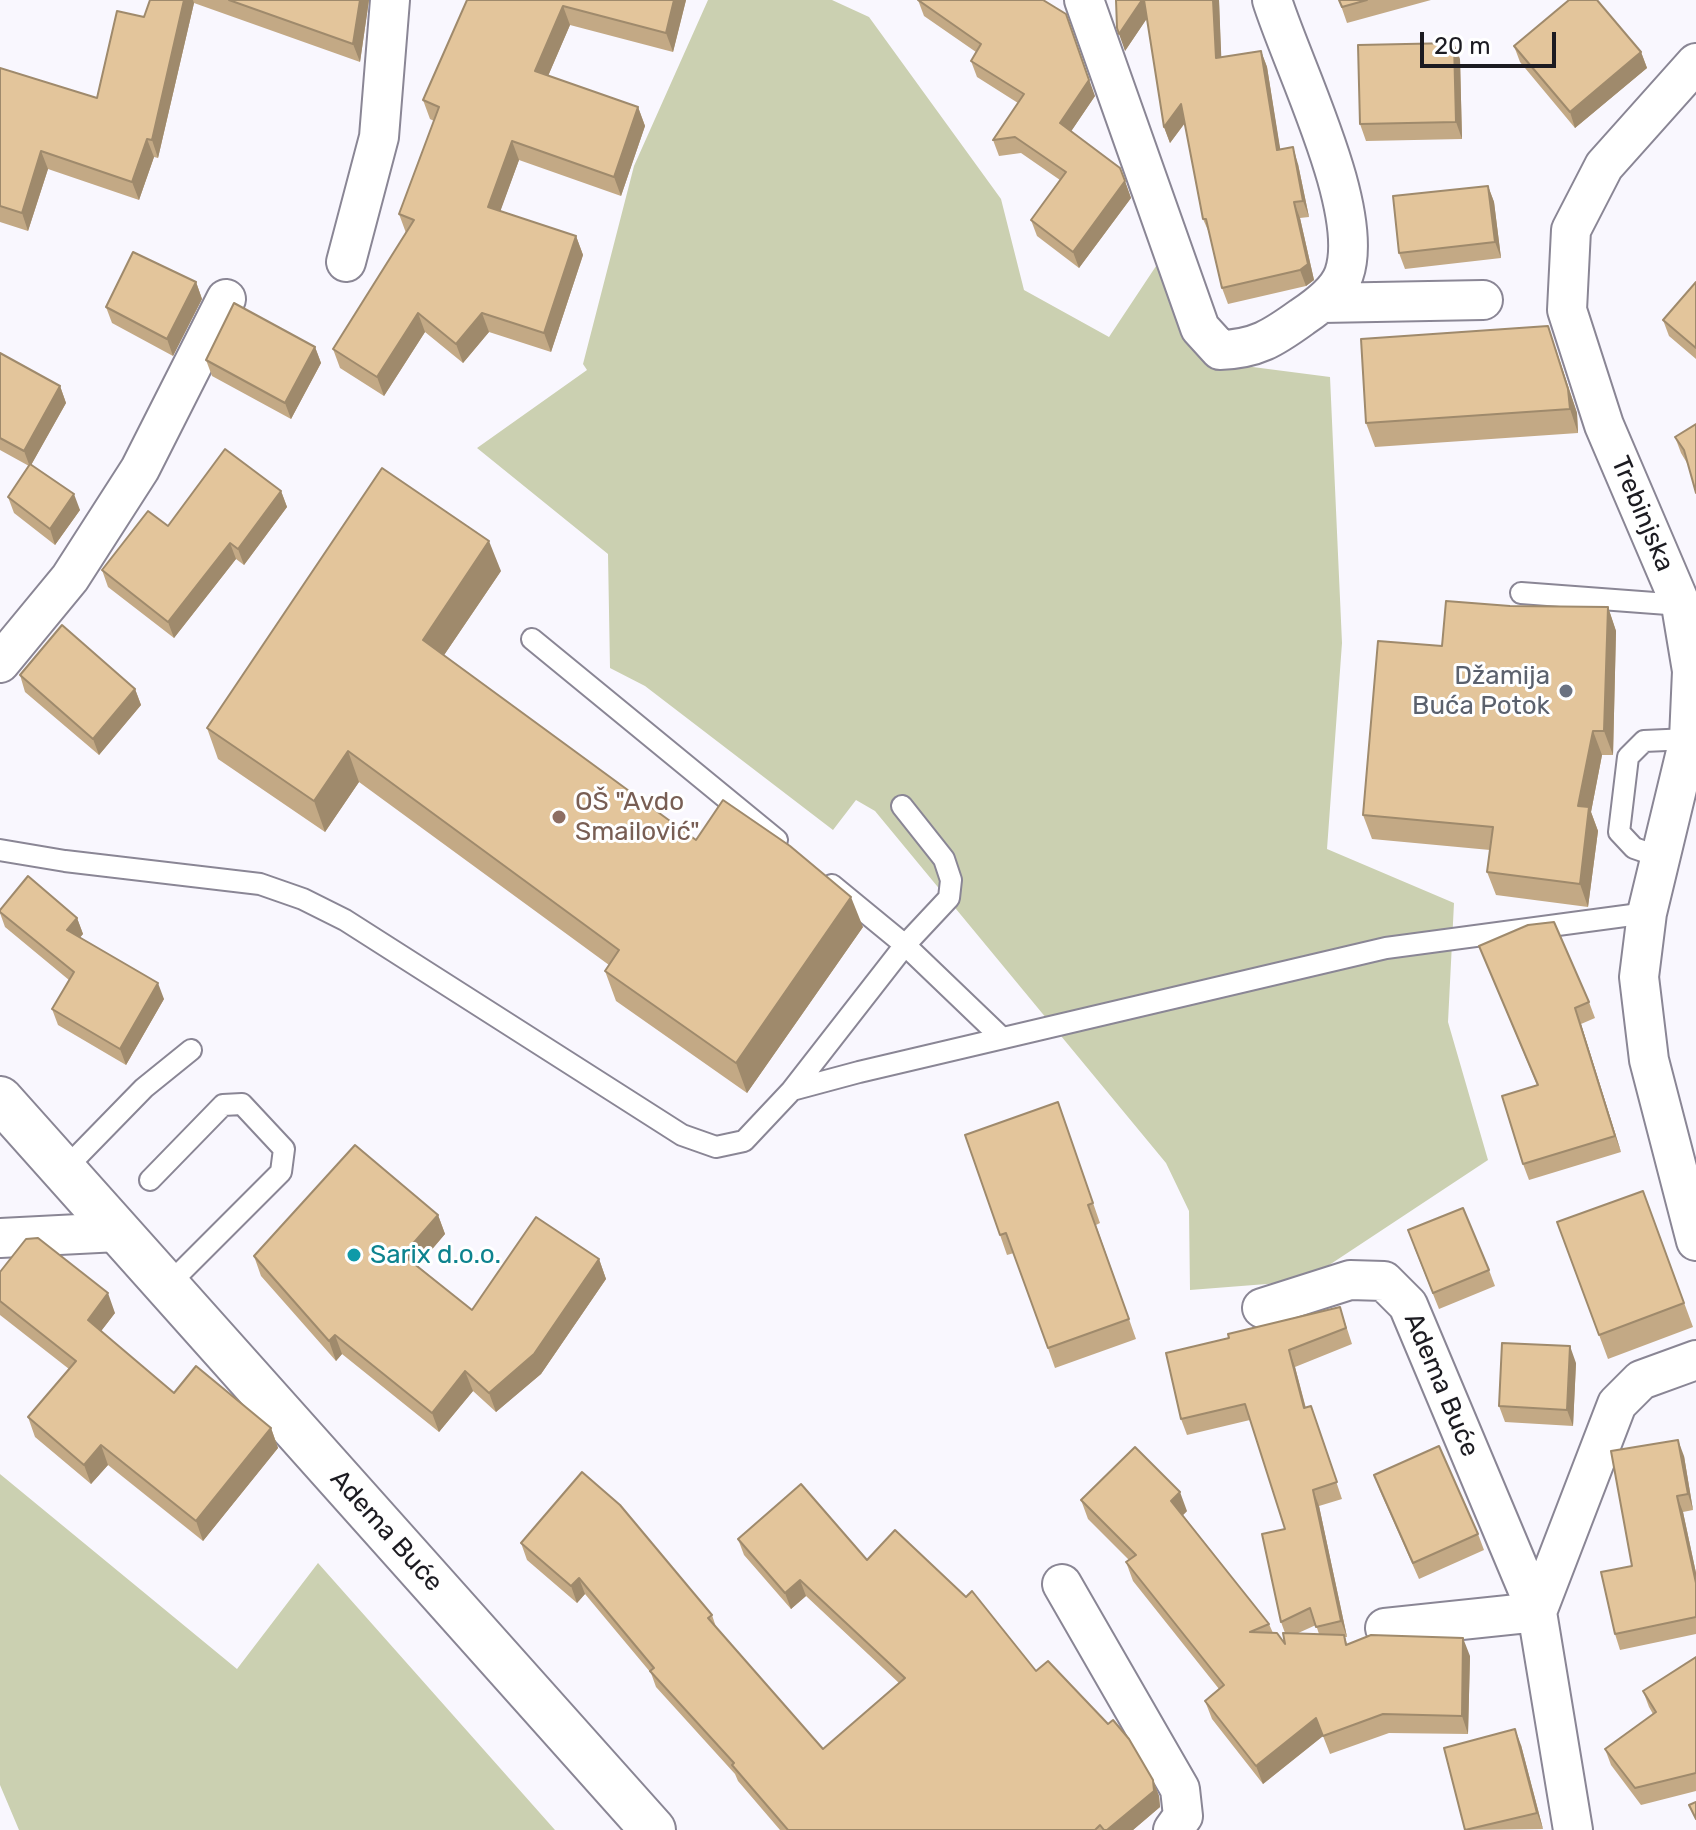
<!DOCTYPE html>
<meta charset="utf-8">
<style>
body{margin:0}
#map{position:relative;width:1696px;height:1830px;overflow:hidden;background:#f9f7fe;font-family:Rubik,sans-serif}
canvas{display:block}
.scale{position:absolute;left:1420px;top:32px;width:136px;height:36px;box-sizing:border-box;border:4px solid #1c1b21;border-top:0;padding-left:10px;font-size:24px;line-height:28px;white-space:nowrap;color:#1c1b21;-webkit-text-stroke:6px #fff;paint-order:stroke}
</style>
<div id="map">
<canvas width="1696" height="1830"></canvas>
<div class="scale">20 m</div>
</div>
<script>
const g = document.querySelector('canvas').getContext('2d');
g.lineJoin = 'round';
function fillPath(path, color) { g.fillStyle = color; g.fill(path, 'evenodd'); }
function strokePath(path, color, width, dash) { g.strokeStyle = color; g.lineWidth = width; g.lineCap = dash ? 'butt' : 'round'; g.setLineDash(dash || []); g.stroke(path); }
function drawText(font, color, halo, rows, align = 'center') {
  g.font = font + ' Rubik,sans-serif'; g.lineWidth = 6; g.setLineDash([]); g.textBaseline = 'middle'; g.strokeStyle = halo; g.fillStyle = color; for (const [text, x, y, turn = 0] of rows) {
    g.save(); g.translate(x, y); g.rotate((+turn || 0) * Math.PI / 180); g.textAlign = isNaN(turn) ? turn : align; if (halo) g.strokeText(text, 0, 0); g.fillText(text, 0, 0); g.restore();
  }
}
const green = new Path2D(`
 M708,0h124l37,17 132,182 23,91 85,47 61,-92 44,117 116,15 12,266 -15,206 127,54 -6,119 40,138 -183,121 -115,9 -1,-79 -23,-48 -291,-352 -19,-11 -23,30 -188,-144 -35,-18 -2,-114 -131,-106 110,-78 -4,-6 51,-198z
 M0,1474l237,195 81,-106 237,267h-536l-19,-45z`);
const lane = new Path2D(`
 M1521,593l160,12
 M532,639l245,201
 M0,850l65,11 195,23 43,15 42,21 337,215 34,12 28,-6 48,-51 67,-18 527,-124 261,-35
 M1660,857l-26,-9 -15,-16 9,-75 16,-16 45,-2
 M832,885l73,60 97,93
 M792,1090l113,-145 44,-47 2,-18 -7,-21 -42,-53
 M63,1171l81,-83 47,-38
 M150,1180l73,-75 19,-1 42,45 -3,23 -113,113`);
const street = new Path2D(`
 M1084,0l116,328 20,22c36,-1 53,-12 82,-33 15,-10 36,-26 42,-43 22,-64 -51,-207 -72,-274
 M1696,63l-92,103 -33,64 -4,80 37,115 77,180 11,66 -3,68 -42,174 -8,64 10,83 47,181
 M346,262l33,-125 11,-137
 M1322,303l161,-3
 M0,663l70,-85 70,-109 86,-170
 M0,1238l118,-6
 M1262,1308l88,-28 34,1 24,24 129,307 36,218
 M1062,1584l118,205 3,27 -10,14
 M1537,1612l80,-208 24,-24 55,-20
 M1385,1628l152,-16`);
const secondary = new Path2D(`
 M0,1099l653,731`);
const wall = new Path2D(`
 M150,0h219l-9,62 -166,-59 -36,155 -4,-1 -15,43 -91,-31 -20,62 -28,-9v-154l97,30 47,-81z
 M467,0h219l-13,52 -103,-27 -22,51 90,31 7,19 -24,70 -102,-36 -19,51 76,25 7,19 -32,97 -62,-20 -26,31 -38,-31 -41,64 -44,-28 -7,-19 73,-116 -7,-19 35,-93 -4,-2 -7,-19z
 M918,0l177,96 -24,35 49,37 11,30 -52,70 -42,-32 -6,-16 29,-40 -39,-27 -22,3 -6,-16 25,-37 -41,-26 -6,-16 5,-9 -52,-36z
 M1116,0h103l2,57 40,-6 6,16 13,83 18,14 11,53 -9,1 14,62 -8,6 -78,18 -6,-16 -12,-53 -7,-16 -18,-96 -15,20 -6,-16 -17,-109 -22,33z
 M1339,0h92l-84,23z
 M1514,46l127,6 6,16 -72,60 -55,-66z
 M1460,59l2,80 -96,2 -6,-17z
 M1488,186l6,16 7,56 -96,11 -6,-16z
 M196,282l6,17 -29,57 -61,-33 -6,-16z
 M1696,282v77l-27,-23 -6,-16z
 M315,347l6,16 -30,56 -79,-43 -6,-16z
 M1556,349l21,64 1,20 -203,14 -9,-24z
 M0,353l60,33 6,17 -35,62 49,45 -25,35 -41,-32 -6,-16 21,-31 -29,-16z
 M1696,424l-9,39 -6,-10 -6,-16z
 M281,491l6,16 -43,58 -8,-6 -62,79 -66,-51 -6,-17 66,-44z
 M501,571l-57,84 252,185 167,87 -116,166 -131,-92 -11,-30 4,-6 -250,-183 -34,50 -107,-73 -11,-31z
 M1510,606l98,1 8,24 -3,124h-11l-11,57 7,19 -10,76 -92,-12 -9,-23 3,-22 -118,-11 -9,-24 79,-169z
 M20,675l115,14 6,16 -42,50 -74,-63z
 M0,910l77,8 6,16 -3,3 84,62 -38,66 -68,-40 -6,-16 17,-29 -64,-53 -5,-14z
 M1479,946l110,56 6,16 -14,6 40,128 -92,28 -6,-16 14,-79z
 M1058,1102l42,121 -4,2 40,114 -81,29 -41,-115 -7,2 -42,-120z
 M1643,1191l50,136 -85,32 -51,-137z
 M438,1215l7,19 -27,32 54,44 127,-51 7,20 -65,95 -45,38 -23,-21 -34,41 -97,-78 -6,7 -75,-85 -7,-20z
 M1414,1247l75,23 6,16 -56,23z
 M0,1272l115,41 -14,18 73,62 97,35 7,20 -75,93 -95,-76 -17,19 -56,-47 -7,-20 41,-48 -69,-54z
 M1340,1307l12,37 -57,23 11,41 5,-2 31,93 -23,7 28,131h-2l2,7 123,12 -2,78 -79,-1 -59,21 -7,-18 -60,48 -51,-65 -7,-18 14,-12 -86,-108 -7,-19 3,-2 -41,-41 -7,-19 106,11 -4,4 86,109 4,9 12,11v-11l-4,-11 4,-93 -35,-109 -63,15 -6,-16 48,-81zM1316,1625l3,9h-23z
 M1576,1363l-3,63 -68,-4 -6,-16z
 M1684,1456l9,54 -10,2 13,61v61l-76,16 -5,-16 17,-68z
 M1374,1475l104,59 6,16 -65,29 -39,-88z
 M738,1539l129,21 169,111 117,109 6,16 1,11 -27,23h-353l-42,-49 -3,-7 -79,-87 -5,-14 -66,-79 -8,9 -50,-43 -6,-17 191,72 4,12 107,122 76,-66 -93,-87 -15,13 -47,-54z
 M1696,1657v134l-55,14 -30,-40 -6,-16 48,-35 -4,-7 -6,-16z
 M1521,1745l22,84 -78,1z`);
const shadedWall = new Path2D(`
 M184,0h9l1,3 -36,155 -6,-18z
 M360,0h9l-9,62 -7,-18z
 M674,0h12l-13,52 -7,-19z
 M1142,0h3l5,14 -25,37 -6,-17z
 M1213,0h6l3,74 -6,-16z
 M563,6l7,19 -28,65 -7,-19z
 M1066,14l29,82 -29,43 -6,-16z
 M1454,43l6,16 2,80 -6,-17z
 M1261,51l6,16 16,99 -6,-16z
 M1641,52l6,16 -72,60 -5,-16z
 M1181,104l6,16 -17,23 -6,-16z
 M638,107l7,19 -24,70 -7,-19z
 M147,139l7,18 -15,43 -7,-18z
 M512,141l7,19 -24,66 -7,-19z
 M1293,147l5,17 11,53 -6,-16z
 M41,151l7,18 -20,62 -6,-18z
 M1125,181l6,17 -52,70 -6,-16z
 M1488,186l6,16 7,56 -6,-16z
 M1294,202l6,16 14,62 -8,6 -6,-16z
 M576,236l7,19 -32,97 -7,-19z
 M196,282l6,17 -29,57 -6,-17z
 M418,313l7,19 -41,64 -7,-19z
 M482,313l7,19 -26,31 -7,-19z
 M1548,326l29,87 1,20 -8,-24z
 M315,347l6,16 -30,56 -6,-16z
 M60,386l6,17 -36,64 -6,-16z
 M281,491l6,16 -43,58 -6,-16z
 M74,494l6,16 -25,35 -5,-16z
 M489,541l12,30 -67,99 -11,-30z
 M230,543l6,16 -62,79 -6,-16z
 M1608,607l8,24 -3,124 -9,-24z
 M135,689l6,16 -42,50 -6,-16z
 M1593,731l9,24 -11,57 7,19 -10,76 -8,-23 -2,-78z
 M348,751l11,31 -34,50 -11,-31z
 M851,897l12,30 -116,166 -11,-30z
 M77,918l6,16 -10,12 -6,-16z
 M158,983l6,16 -38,66 -6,-16z
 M1575,1008l6,16 40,128 -6,-16z
 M438,1215l7,19 -35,41 -7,-20z
 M599,1259l7,20 -65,95 -45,38 -7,-19z
 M108,1293l7,20 -20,26 -7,-19z
 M335,1335l7,19 -6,7 -7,-20z
 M1570,1346l6,17 -3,63 -6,-16z
 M1289,1350l6,17 15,58 -6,-17z
 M465,1371l8,20 -34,41 -7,-19z
 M271,1428l7,20 -75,93 -7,-20z
 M1678,1440l6,16 9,54 -5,-16z
 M101,1445l7,20 -17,19 -7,-19z
 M1313,1490l6,16 28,131 -6,-16z
 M1180,1492l7,19 -9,9 -7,-19z
 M1677,1496l6,16 13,61v10z
 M579,1578l6,16 -8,9 -6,-17z
 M800,1580l6,16 -15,13 -6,-16z
 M1463,1638l7,18 -2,78 -6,-18z
 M1316,1718l7,18 -60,48 -7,-18z
 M1515,1729l6,16 22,84 -6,-16z
 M1153,1780l6,16 1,11 -27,23h-26z`);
const building = new Path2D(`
 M150,0h34l-32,140 -5,-1 -15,43 -91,-31 -19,62 -22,-7v-138l97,30 20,-87 27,6z
 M229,0h131l-7,44z
 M467,0h207l-8,33 -103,-27 -28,65 103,36 -24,70 -102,-36 -24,66 88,29 -32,97 -62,-20 -26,31 -38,-31 -41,64 -44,-28 81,-129 -15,-6 40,-107 -16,-7z
 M918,0h125l23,14 23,66 -29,43 60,45 5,13 -52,71 -42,-32 35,-48 -51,-35 -22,3 31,-46 -53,-33 10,-17z
 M1116,0h26l-23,34 -2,-6z
 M1144,0h69l3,58 45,-7 16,99 16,-3 10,54 -9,1 14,62 -8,6 -78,18 -16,-69h-3l-22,-115 -17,23z
 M1339,0h28l-25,7z
 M1569,0h28l44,52 -71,60 -56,-66z
 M1454,43l2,79 -96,2 -2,-79z
 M1488,186l7,56 -96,11 -6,-57z
 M133,252l63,30 -29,57 -61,-32z
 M1696,282v66l-33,-28z
 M234,303l81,44 -30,56 -79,-43z
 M1548,326l20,63 2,20 -204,14 -5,-84z
 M0,353l60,33 -36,65 -24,-13z
 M1696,424v69l-12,-43 -9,-13z
 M225,449l56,42 -43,58 -8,-6 -62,79 -66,-52 46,-59 20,15z
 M30,464l44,30 -24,35 -42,-32z
 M382,468l107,73 -66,99 273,200 27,-40 67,46 61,51 -115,166 -131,-92 14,-21 -271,-199 -34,50 -107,-73z
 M1446,601l64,5 98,1 -4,124h-11l-15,75 11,1 -9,77 -93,-12 6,-45 -130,-12 15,-174 64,5z
 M62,625l73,64 -42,50 -73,-64z
 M28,876l49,42 -10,12 91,53 -38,66 -68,-40 22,-37 -74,-60v-2z
 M1554,922l35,80 -14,6 40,128 -92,28 -21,-68 36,-11 -59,-139 49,-21z
 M1058,1102l35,101 -5,2 41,114 -81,29 -42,-115 -6,2 -35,-100z
 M355,1145l83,70 -35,40 69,55 64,-93 63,42 -65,95 -45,39 -24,-22 -33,42 -97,-78 -6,6 -75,-85z
 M1643,1191l41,112 -85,32 -42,-113z
 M1463,1208l26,62 -56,23 -25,-63z
 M38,1238l70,55 -20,27 86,73 22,-27 75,62 -75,93 -95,-76 -17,20 -56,-48 48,-56 -76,-60v-29l26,-33z
 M1340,1307l6,21 -57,22 15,58 7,-2 26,76 -24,8 28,131 -25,6 -6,-19 -29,14 -19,-88 23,-5 -40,-125 -64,15 -15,-66 63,-15 -1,-4z
 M1502,1343l68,3 -3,64 -68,-4z
 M1678,1440l10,54 -11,2 19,87v34l-81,17 -14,-62 31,-6 -21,-115z
 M1439,1446l39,88 -65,29 -39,-88z
 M1135,1447l45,45 -9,9 98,123 -19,8 27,1 8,11 -2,-11 61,2 2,10 25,-10 92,3 -1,78 -79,-2 -60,22 -7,-18 -60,48 -51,-65 19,-16 -98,-123 10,-7 -55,-55z
 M582,1472l38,33 92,110 -4,3 115,131 82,-71 -105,-98 -15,13 -47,-54 63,-55 66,76 28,-30 71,67 6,-6 64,80 12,-10 60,63 5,-4 16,19 24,41 1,11 -47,39h-3l-4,-5 -5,5h-307l-56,-65 2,-2 -84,-92 4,-3 -75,-90 -8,8 -50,-43z
 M1696,1657v116l-61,15 -30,-39 51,-37 -13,-21z
 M1515,1729l22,84 -72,17 -21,-82z
 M1696,1802v17l-7,-14z`);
const markers = [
 [1566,691,8,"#6b7280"],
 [559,817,8,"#8d6e63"],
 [354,1255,8,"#0f9aa8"]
];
const streetNames = [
 ["Trebinjska",1642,514,67],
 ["Adema Buće",1441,1385,67],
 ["Adema Buće",386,1531,48]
];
const worshipNames = [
 ["Džamija",1550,676],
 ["Buća Potok",1550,706]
];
const educationNames = [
 ["OŠ \"Avdo",575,802],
 ["Smailović\"",575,832]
];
const cultureNames = [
 ["Sarix d.o.o.",370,1255]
];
fillPath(green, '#cbd0b1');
strokePath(lane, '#8a8695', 24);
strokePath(street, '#8a8695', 42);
strokePath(secondary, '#8a8695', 48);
strokePath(lane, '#fff', 20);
strokePath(street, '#fff', 38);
strokePath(secondary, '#fff', 44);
fillPath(wall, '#c3a985');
fillPath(shadedWall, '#9f8a6c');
fillPath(building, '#e3c59b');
strokePath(building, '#9f8a6c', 2);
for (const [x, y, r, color] of markers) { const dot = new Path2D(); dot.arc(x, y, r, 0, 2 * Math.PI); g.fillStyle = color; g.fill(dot); strokePath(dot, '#fff', 3); }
drawText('26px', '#1c1b21', '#fff', streetNames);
drawText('26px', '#5b616d', '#fff', worshipNames, 'right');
drawText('26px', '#785e54', '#fff', educationNames, 'left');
drawText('26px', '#0d838f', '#fff', cultureNames, 'left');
</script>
